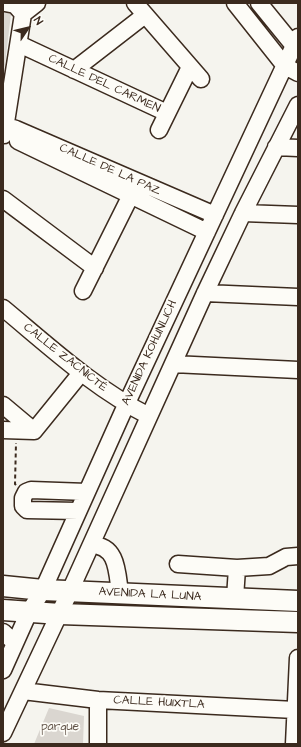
<!DOCTYPE html>
<meta charset="utf-8">
<style>
body{margin:0}
#map{position:relative;width:301px;height:747px;overflow:hidden;background:#f5f4ee;font-family:"Architects Daughter",sans-serif}
canvas{display:block}
.frame{position:absolute;inset:0;border:4px solid #3b2a1e;pointer-events:none}
.north{position:absolute;left:8px;top:8px;width:40px;height:40px;-webkit-text-stroke:3px #fdfcf7;paint-order:stroke;rotate:55deg;font-size:11px;font-weight:700;line-height:16px;text-align:center;color:#3b2a1e}
.north::after{content:'';display:block;margin:auto;width:14px;height:18px;background:#3b2a1e;clip-path:polygon(50% 0,100% 100%,50% 72%,0 100%)}
</style>
<div id="map">
<canvas width="301" height="747"></canvas>
<div class="frame"></div>
<div class="north">N</div>
</div>
<script>
const g = document.querySelector('canvas').getContext('2d');
g.lineJoin = 'round';
function fillPath(path, color) { g.fillStyle = color; g.fill(path, 'evenodd'); }
function strokePath(path, color, width, dash) { g.strokeStyle = color; g.lineWidth = width; g.lineCap = dash ? 'butt' : 'round'; g.setLineDash(dash || []); g.stroke(path); }
function drawText(font, color, halo, rows, align = 'center') {
  g.font = font + ' "Architects Daughter",sans-serif'; g.lineWidth = 3.5; g.setLineDash([]); g.textBaseline = 'middle'; g.strokeStyle = halo; g.fillStyle = color; for (const [text, x, y, turn = 0] of rows) {
    g.save(); g.translate(x, y); g.rotate((+turn || 0) * Math.PI / 180); g.textAlign = isNaN(turn) ? turn : align; if (halo) g.strokeText(text, 0, 0); g.fillText(text, 0, 0); g.restore();
  }
}
const green = new Path2D(`
 M3,12l8,2 -8,67z
 M49,708l35,8 -1,28h-49z`);
const path = new Path2D(`
 M16,485l-1,-1 1,-41`);
const minor = new Path2D(`
 M135,3l66,76
 M235,3l50,63 13,7
 M259,3l35,43 4,2
 M23,14l14,-11
 M19,44l148,69
 M74,70l71,-55
 M3,125l13,4 199,86
 M159,130l31,-63
 M4,135l19,-121 -8,-9 -10,-2
 M18,141l189,91
 M276,147l22,1
 M3,199l92,69
 M243,213l55,2
 M83,291l52,-104
 M205,293l93,4
 M3,308c47,39 92,81 146,108
 M173,364l125,6
 M3,405l31,26
 M3,430l31,1 47,-58
 M78,511l-51,-1 -4,-4v-8l3,-6 5,-2 56,2
 M91,545c27,0 26,28 29,48
 M178,564l59,4
 M235,598l2,-30 32,-2 17,-9 12,-1
 M3,632l12,11
 M3,670l26,-58 14,-22 83,-185 172,-368
 M23,691l75,9 197,10
 M3,733l67,-142 135,-298 38,-80 55,-108
 M98,744v-44
 M294,744l4,-86`);
const major = new Path2D(`
 M3,586l40,4 255,11
 M3,610l57,4 238,8`);
const streetNames = [
 ["CALLE DEL CARMEN",104,84,25],
 ["CALLE DE LA PAZ",110,170,24],
 ["AVENIDA KOHUNLICH",150,353,-65],
 ["CALLE ZACNICTÉ",65,358,38],
 ["AVENIDA LA LUNA",150,595,3],
 ["CALLE HUIXTLA",159,703,3]
];
const parkNames = [
 ["parque",60,727]
];
fillPath(green, '#dad6d0');
strokePath(minor, '#3b2a1e', 19);
strokePath(major, '#3b2a1e', 23);
strokePath(path, '#3b2a1e', 2, [4, 3]);
strokePath(minor, '#fdfcf7', 16);
strokePath(major, '#fdfcf7', 20);
drawText('12px', '#3b2a1e', '#fdfcf7', streetNames);
drawText('12px', '#63554a', '#fdfcf7', parkNames);
</script>
